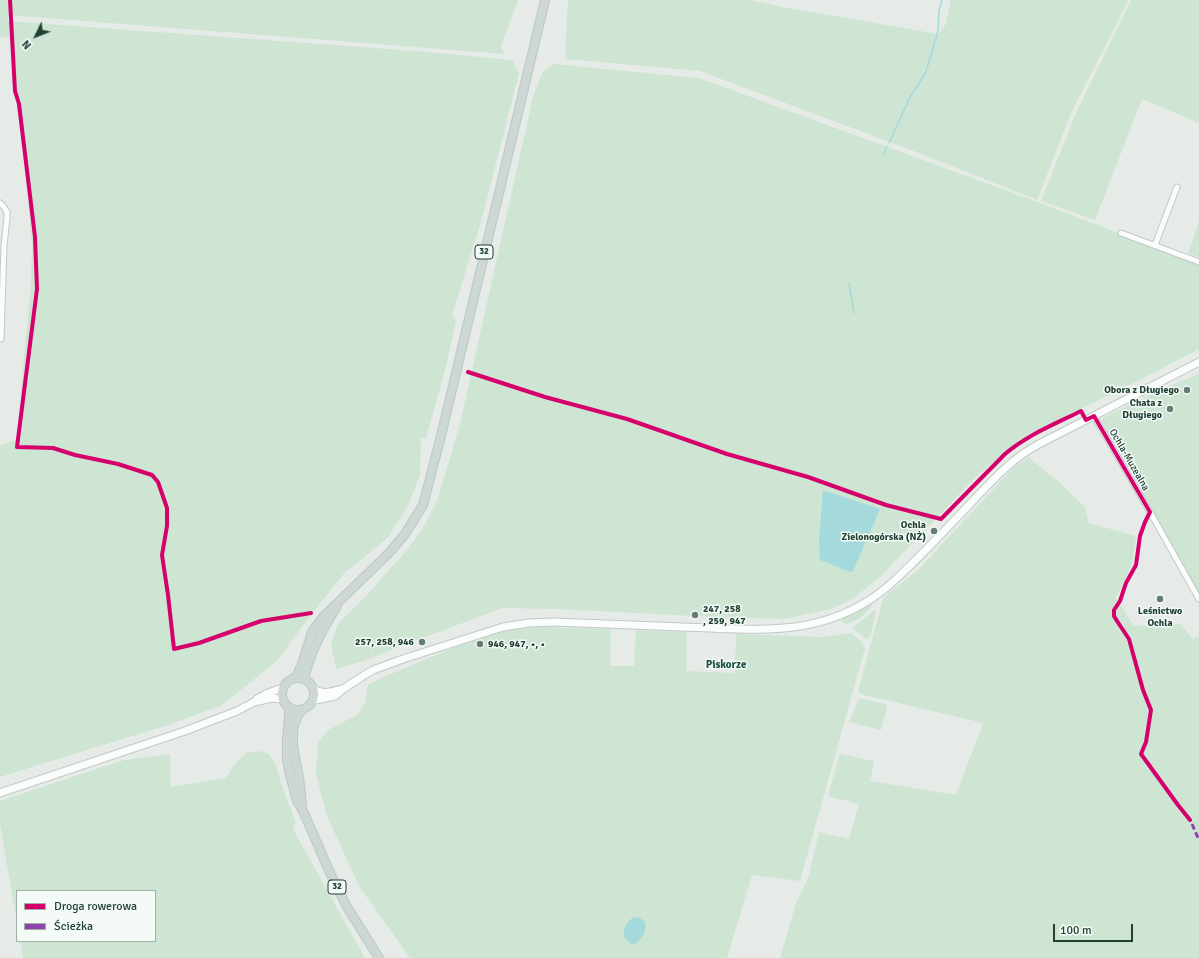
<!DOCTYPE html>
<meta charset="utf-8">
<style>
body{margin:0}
#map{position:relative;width:1199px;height:958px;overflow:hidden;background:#e6ebe8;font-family:Signika,sans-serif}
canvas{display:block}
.legend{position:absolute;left:16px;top:890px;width:140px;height:52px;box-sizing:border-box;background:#f4faf6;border:1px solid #a0b0a9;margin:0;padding:5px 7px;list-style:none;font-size:12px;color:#214135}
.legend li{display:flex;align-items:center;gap:8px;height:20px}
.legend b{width:20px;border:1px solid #a0b0a9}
.north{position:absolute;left:16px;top:16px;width:40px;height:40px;-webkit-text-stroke:3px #f4faf6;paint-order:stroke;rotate:227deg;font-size:11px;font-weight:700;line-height:16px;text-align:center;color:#214135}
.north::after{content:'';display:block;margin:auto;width:14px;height:18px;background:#214135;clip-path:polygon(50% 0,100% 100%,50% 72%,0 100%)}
.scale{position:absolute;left:1053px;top:924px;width:80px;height:18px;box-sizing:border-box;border:2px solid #214135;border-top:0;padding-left:5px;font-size:12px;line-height:14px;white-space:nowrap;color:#214135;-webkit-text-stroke:3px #f4faf6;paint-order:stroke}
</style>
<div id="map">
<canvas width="1199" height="958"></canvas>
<ul class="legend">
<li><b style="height:5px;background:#d6006c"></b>Droga rowerowa</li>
<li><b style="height:5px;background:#8e44ad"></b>Ścieżka</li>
</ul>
<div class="north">N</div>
<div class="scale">100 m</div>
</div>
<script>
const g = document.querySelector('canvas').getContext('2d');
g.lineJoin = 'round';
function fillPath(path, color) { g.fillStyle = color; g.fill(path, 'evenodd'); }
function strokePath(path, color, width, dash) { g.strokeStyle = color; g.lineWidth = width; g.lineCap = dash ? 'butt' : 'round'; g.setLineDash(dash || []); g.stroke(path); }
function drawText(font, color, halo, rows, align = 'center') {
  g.font = font + ' Signika,sans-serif'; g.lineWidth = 3; g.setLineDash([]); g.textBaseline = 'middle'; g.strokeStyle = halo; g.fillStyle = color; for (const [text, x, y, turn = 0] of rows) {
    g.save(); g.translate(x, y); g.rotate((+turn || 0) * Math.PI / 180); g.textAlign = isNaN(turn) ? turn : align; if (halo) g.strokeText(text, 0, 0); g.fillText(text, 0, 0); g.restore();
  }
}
const green = new Path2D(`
 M0,0h518l-17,46 4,8 -498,-39 1,6 407,30 97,9 7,13 -38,149 -29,93 4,6 -11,49 -19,68h-5l-1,37 -13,33 -19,29 -22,19 -21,16 -41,52 -27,37 -55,44 -51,19 -171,53v-332l20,-7 1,-47 10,-107 1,-38 -6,-71 -9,-65 -3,-40 -5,-32 -9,-1z
 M568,0h182l38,8 150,26 8,-10 4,-19v-5h178l-16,33 -40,78 -35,89 -118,-47 -219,-82 -135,-12z
 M1131,0h68v123l-57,-24 -47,121 -54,-19 35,-88z
 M554,64l145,14 336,123 164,63v85l-81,42v-1l-7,3v1l-78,38 -13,7 -42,36 -99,103 -28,22 -20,9 -47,10 -70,-2 -158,-8 -53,-1 -105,39 -31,13 -31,9 -5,-25 7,-20 30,-30 38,-43 16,-21 15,-29 23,-77 73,-327 10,-26z
 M1199,222v35l-11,-4z
 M1199,374v220l-11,-20 -1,-6 -3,-1 -82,-146 1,-3 55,-27z
 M1029,457l18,16 12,9 26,25 4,16 47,13 -4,28 -16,34 18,28 46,-2 13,15 6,-3v322h-419l16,-55 13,-27 10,-44 30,7 10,-35 -31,-8 12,-42 34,7 -4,20 86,14 27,-72 -123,-29 -2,-3 24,-88 2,-6 34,-27 97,-104z
 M869,603l3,1c-2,9 -17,18 -26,20l-4,-3v-3z
 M874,610l2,1 -6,26 -4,2 -13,-10 1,-2z
 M506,626l105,3 -1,37h24l2,-36 51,2 -1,39 49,2 1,-39 88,3 27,-4 11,9 3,6 -65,233 -48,-6 -25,83h-317l-51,-72 -32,-70 -11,-42 2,-31 10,-13 29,-15 8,-12 3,-18 13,-7z
 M859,698l26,6 2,4 -6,22 -32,-8z
 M259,751l10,3 7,11 5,18 15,40 -3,6 72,129h-342l-3,-17h135v-50h-138v32l-17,-99v-23l124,-41 46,-6 1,33 55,-9 8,-13 12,-12z`);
const water = new Path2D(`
 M823,490l57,19 -27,62 -3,1 -30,-12 -1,-19z
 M634,917c20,1 11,22 -1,28 -3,-2 -6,-4 -8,-7 -4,-7 3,-18 9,-21z`);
const stream = new Path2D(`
 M889,143l21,-46 16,-25 12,-41 1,-20 3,-11
 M884,155l3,-9
 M849,283l5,30`);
const street = new Path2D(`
 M0,203l4,4 3,5v6l-3,28 -3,93
 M1121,233l78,29
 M1155,245l22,-58
 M1094,416l56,96 49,87`);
const secondary = new Path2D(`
 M314,689c8,7 19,2 29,0
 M257,699l9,-5 16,-6
 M312,702l3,-2 20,-4 8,-7 20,-13 10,-6 30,-11 100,-32 26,-4 25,-1c43,2 86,3 129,5 79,3 149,12 212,-47 25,-23 48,-48 72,-73 23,-24 42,-47 72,-63l160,-82
 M0,793l185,-62 52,-20 17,-9 18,-4 10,1`);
const primary = new Path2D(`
 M296,677l6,-13 10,-32 11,-15 67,-65 15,-18 10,-16 8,-13 18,-69 104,-436
 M282 694a16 16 0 1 1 32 0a16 16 0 1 1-32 0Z
 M304,679c7,-29 18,-48 33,-73
 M289,707v9l-2,23v21l3,15 7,26 6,10 28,64 16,32 32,51
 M302,710c-16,18 -7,46 -3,67 1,9 2,18 3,28`);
const quiet = new Path2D(`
 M1192,824l7,16`);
const cycleway = new Path2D(`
 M10,0l5,91 4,13 16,133 2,52 -20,158 36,1 22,7 43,9 34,11 6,7 9,26v18l-5,29 6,40 6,54 25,-6 62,-22 50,-8
 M468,372l77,25 82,22 100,35 81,23 78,28 55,14 64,-65c22,-19 50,-30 76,-43l5,9 8,-4 56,96 -5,10 -5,14 -4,29 -10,18 -6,18 -6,9v6l3,5 12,18 14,51 8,20 -5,32 -5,12 37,51 12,15`);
const markers = [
 [1187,390,4,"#667c74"],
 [1170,409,4,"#667c74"],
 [934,531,4,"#667c74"],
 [1160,599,4,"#667c74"],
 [695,615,4,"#667c74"],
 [422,642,4,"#667c74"],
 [480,644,4,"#667c74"]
];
const shields = [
 [484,252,18],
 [337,887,18]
];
const shieldNames = [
 ["32",484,252],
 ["32",337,887]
];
const poiNames = [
 ["Obora z Długiego",1179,390],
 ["Chata z",1162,403],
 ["Długiego",1162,415],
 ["Ochla",926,525],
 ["Zielonogórska (NŻ)",926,537],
 ["247, 258",703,609,"left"],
 [", 259, 947",703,621,"left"],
 ["Leśnictwo",1160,611,"center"],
 ["Ochla",1160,623,"center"],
 ["257, 258, 946",414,642],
 ["946, 947, •, •",488,644,"left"]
];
const streetNames = [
 ["Ochla-Muzealna",1129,460,60]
];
const neighbourhoodNames = [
 ["Piskorze",726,665]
];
fillPath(green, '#cee5d3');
fillPath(water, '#a4dadc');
strokePath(stream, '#a4dadc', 1.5);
strokePath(street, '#c3c8c5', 7);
strokePath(secondary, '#c1c9c5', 9);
strokePath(primary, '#bdc7c3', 10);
strokePath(street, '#fbfcfc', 5);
strokePath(secondary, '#fbfcfc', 7);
strokePath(primary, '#cdd7d3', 8);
strokePath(quiet, '#8e44ad', 3, [6, 3]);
strokePath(cycleway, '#d6006c', 4);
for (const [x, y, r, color] of markers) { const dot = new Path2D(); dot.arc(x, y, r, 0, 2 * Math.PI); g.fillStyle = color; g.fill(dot); strokePath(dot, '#f4faf6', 1.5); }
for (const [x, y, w] of shields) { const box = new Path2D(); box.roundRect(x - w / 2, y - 7, w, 14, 3); g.fillStyle = '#f4faf6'; g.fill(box); strokePath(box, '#214135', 1); }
drawText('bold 9px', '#214135', null, shieldNames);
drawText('bold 10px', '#214135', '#f4faf6', poiNames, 'right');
drawText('10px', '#214135', '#f4faf6', streetNames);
drawText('bold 11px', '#1b5541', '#f4faf6', neighbourhoodNames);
</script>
